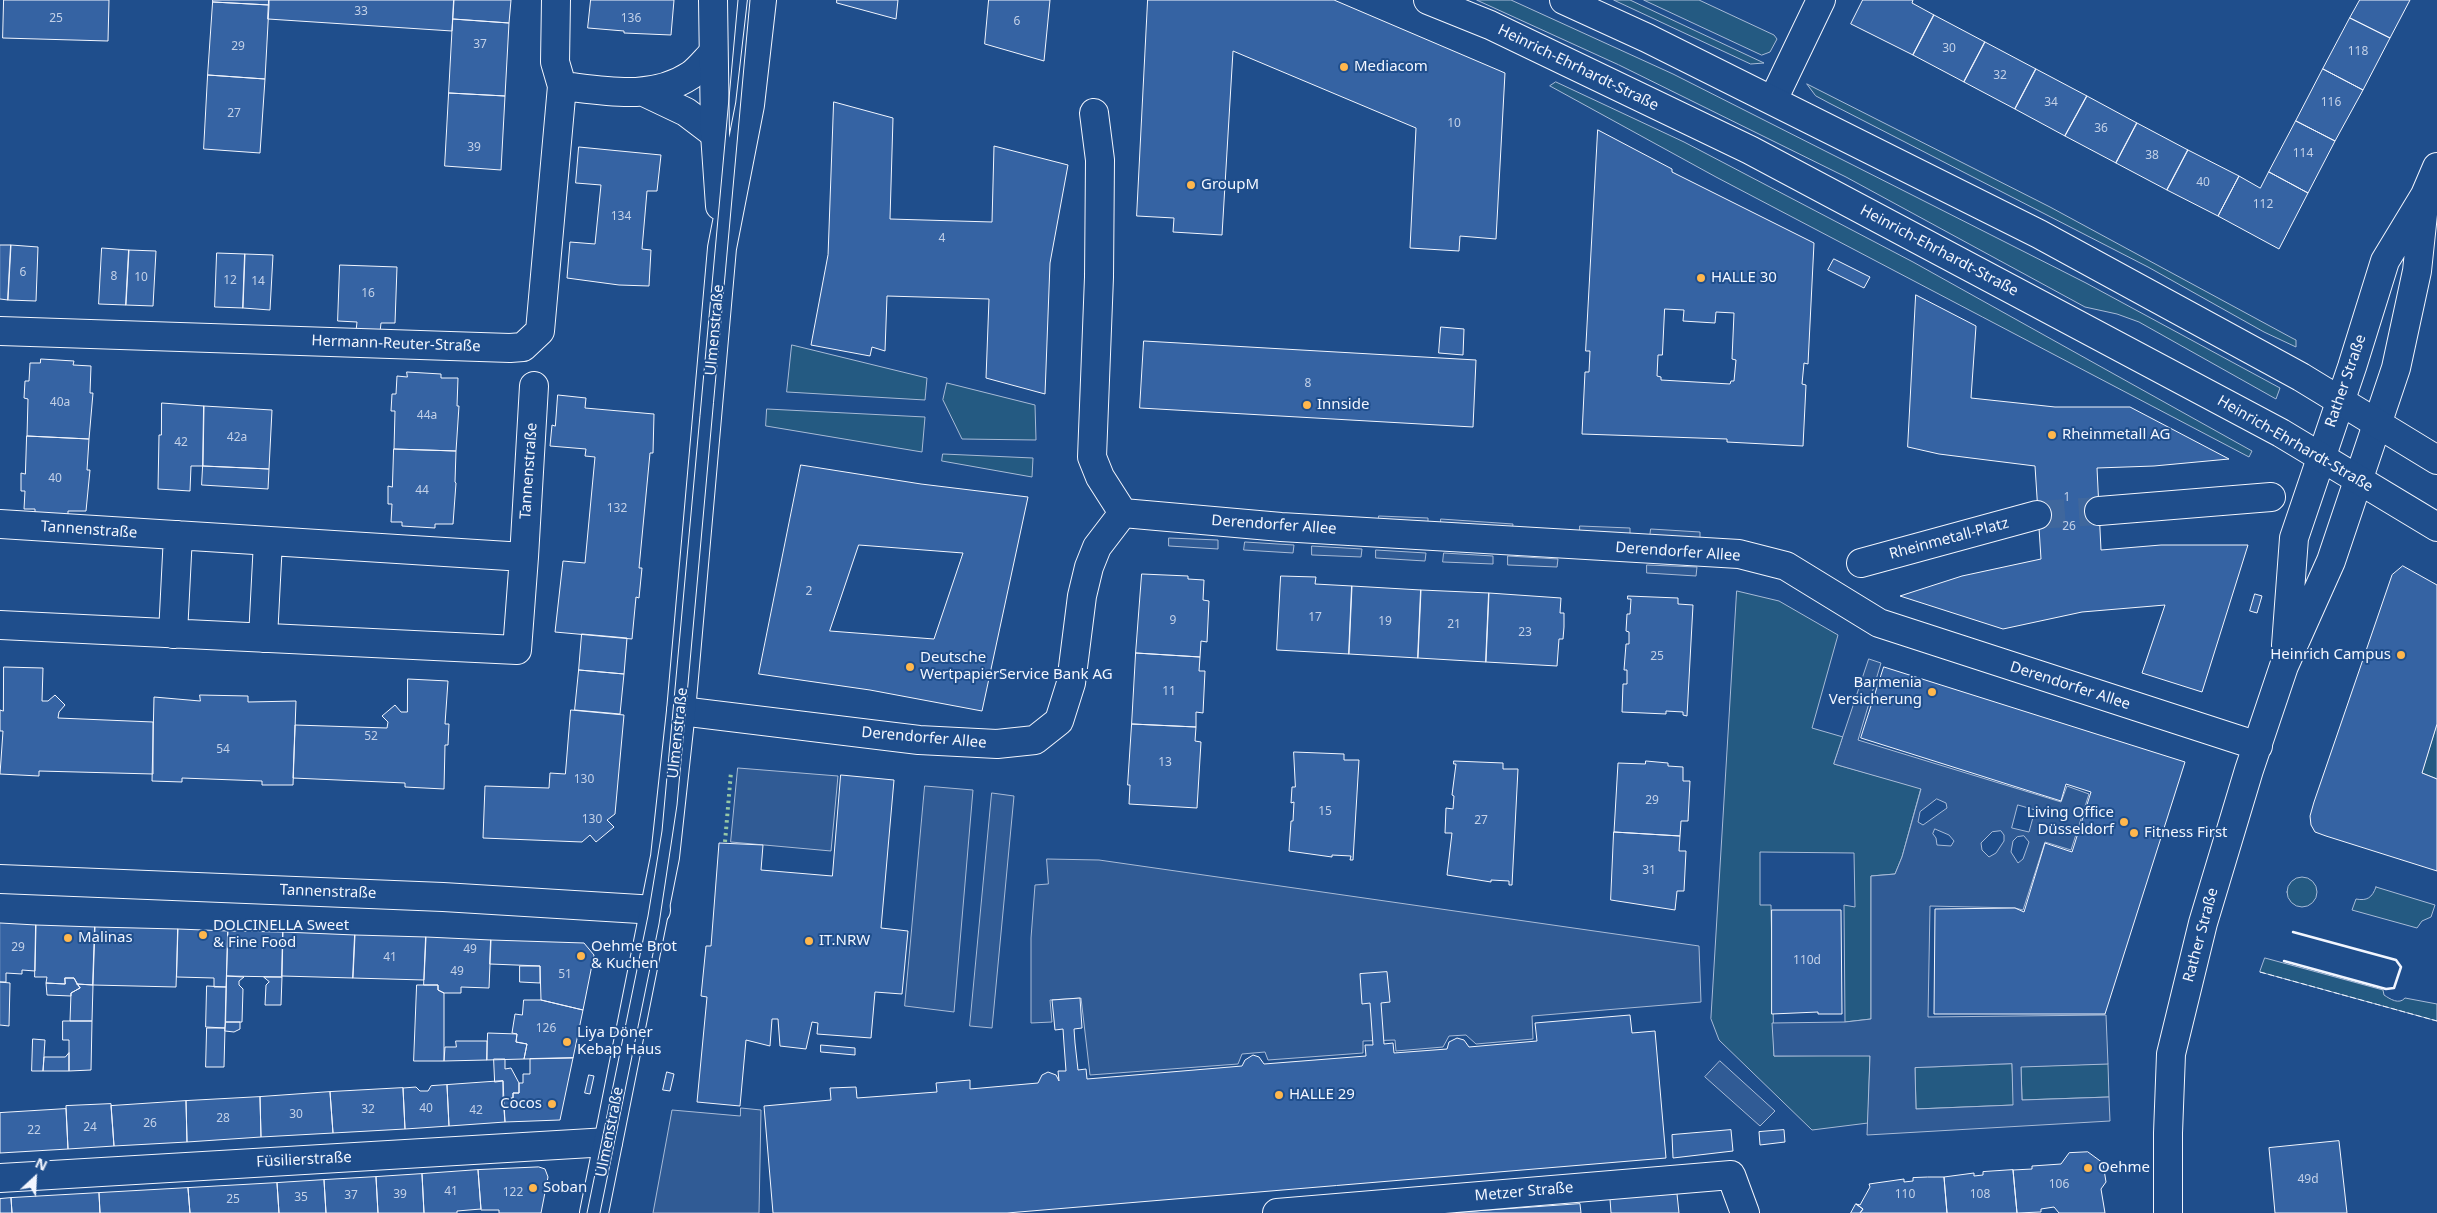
<!DOCTYPE html>
<meta charset="utf-8">
<style>
body{margin:0}
#map{position:relative;width:2437px;height:1213px;overflow:hidden;background:#1f4e8c;font-family:"Noto Sans",sans-serif}
canvas{display:block}
.north{position:absolute;left:10px;top:1153px;width:50px;height:50px;-webkit-text-stroke:4px #1f4e8c;paint-order:stroke;rotate:25deg;font-size:14px;font-weight:700;line-height:20px;text-align:center;color:#f2f6ff}
.north::after{content:'';display:block;margin:auto;width:18px;height:22px;background:#f2f6ff;clip-path:polygon(50% 0,100% 100%,50% 72%,0 100%)}
</style>
<div id="map">
<canvas width="2437" height="1213"></canvas>
<div class="north">N</div>
</div>
<script>
const g = document.querySelector('canvas').getContext('2d');
g.lineJoin = 'round';
function fillPath(path, color) { g.fillStyle = color; g.fill(path, 'evenodd'); }
function strokePath(path, color, width, dash) { g.strokeStyle = color; g.lineWidth = width; g.lineCap = dash ? 'butt' : 'round'; g.setLineDash(dash || []); g.stroke(path); }
function drawText(font, color, halo, rows, align = 'center') {
  g.font = font + ' "Noto Sans",sans-serif'; g.lineWidth = 4; g.setLineDash([]); g.textBaseline = 'middle'; g.strokeStyle = halo; g.fillStyle = color; for (const [text, x, y, turn = 0] of rows) {
    g.save(); g.translate(x, y); g.rotate((+turn || 0) * Math.PI / 180); g.textAlign = isNaN(turn) ? turn : align; if (halo) g.strokeText(text, 0, 0); g.fillText(text, 0, 0); g.restore();
  }
}
const green = new Path2D(`
 M1477,0h34l162,74 413,209 194,105 -4,11 -137,-77 -22,-8 -32,-7 -239,-130 -227,-112z
 M1614,0h16l134,63 -13,1z
 M1644,0h55l75,35 3,4 -7,13 -8,3z
 M1556,82l128,60 229,120 339,189 -3,6 -533,-280 -166,-91z
 M1807,84l243,123 242,131 4,2v7l-32,-15 -116,-65 -319,-164 -13,-7z
 M792,345l135,33 -2,22 -138,-8z
 M947,383l88,22 1,35 -74,-1 -19,-39z
 M767,409l158,8 -3,35 -156,-26z
 M943,454l90,4 -1,19 -90,-16z
 M1737,591l42,10 59,34 -26,93 31,9 -9,27 87,24 -19,69 -7,17 -24,2v143l-26,3 -1,-117 11,2 -1,-54 -94,-1v53h11l3,151 96,-1 -2,68 -56,7 -93,-90 -8,-21z
 M2437,724v55l-15,-6z
 M2287 892a15 15 0 1 1 30 0a15 15 0 1 1-30 0Z
 M2376,887l59,18 -4,12 -9,4 -5,7 -65,-18 4,-11c11,2 16,-1 20,-12z
 M2265,958l118,32 1,5c6,4 15,10 21,3l32,6v17l-177,-49z
 M2012,1064l2,41 -98,4 -1,-41z
 M2108,1064l1,33 -87,3 -1,-33z`);
const parking = new Path2D(`
 M1379,516l49,2v9l-50,-3z
 M1441,519l72,5 -1,8 -71,-5z
 M1580,526l50,2v9l-50,-3z
 M1651,529l49,3v8l-50,-3z
 M1169,538l49,2v9l-49,-3z
 M1245,542l49,3 -1,8 -49,-3z
 M1312,546l50,3 -1,8 -49,-2z
 M1376,550l50,3 -1,8 -49,-3z
 M1444,553l49,3v8l-50,-2z
 M1508,556l50,3 -1,8 -49,-2z
 M1647,565l50,2 -1,9 -49,-3z
 M1869,659l12,4 -23,77 203,62 6,-16 22,8 -18,56 -26,-8 -22,68 -8,-2 -85,-2 -2,111 178,-2 2,49 -87,3 1,33 87,-3 1,24 -243,14 3,-79h-96l-2,-33 73,-1 26,-3v-143l24,-2 7,-17 19,-68 -87,-25zM1937,799l9,4 1,5 -24,17 -5,-3 2,-10zM2018,805l17,5 -6,22 -17,-4zM1935,829l14,6 5,6 -3,5 -14,-1 -1,-7 -3,-4zM2001,831l3,4v6l-8,12 -7,4 -7,-7 -1,-7 11,-11zM2024,836l5,6 -6,17 -5,4 -7,-11 2,-11 4,-4zM2012,1064l1,41 -97,4 -1,-41z
 M738,768l100,8 -7,75 -100,-9z
 M925,786l48,4 -19,222 -49,-6z
 M992,793l22,3 -22,232 -22,-2z
 M1047,859l52,1 600,86 2,56 -169,14 1,23 -57,5 -10,-9 -17,1 -6,11 -47,4 -1,-11 -32,1v12l-95,7 -3,-8 -23,2 -4,10 -148,11 -9,-77 -31,2 2,22 -21,1v-85l4,-53 13,-1z
 M1720,1061l55,50 -15,15 -55,-49z
 M741,1108l20,2 -2,103h-106l19,-103 68,6z`);
const building = new Path2D(`
 M4,0h105l-1,41 -105,-3z
 M213,0h56v5l-56,-3z
 M269,0h185l-2,31 -184,-12z
 M454,0h57l-2,23 -56,-4z
 M591,0h83l-3,35 -47,-2v-2l-36,-3z
 M837,0h61l-2,19 -59,-16z
 M989,0h61l-6,61 -59,-17z
 M1148,0h186l171,73 -9,166 -36,-3 -1,15 -49,-3 6,-120 -183,-77 -11,184 -49,-3 1,-14 -37,-2z
 M1863,0h50l-1,3 22,12 -21,40 -62,-31z
 M2360,0h50l-20,38 -40,-20z
 M213,2l56,3 -4,74 -57,-4z
 M1934,15l51,27 -21,40 -51,-27z
 M2350,18l40,20 -27,52 -40,-21z
 M453,19l56,4 -4,73 -56,-3z
 M1985,42l51,27 -21,40 -51,-27z
 M2036,69l51,27 -22,40 -50,-27z
 M2323,69l40,21 -28,51 -39,-20z
 M208,75l57,4 -5,74 -56,-4z
 M449,93l56,3 -4,74 -56,-4z
 M2087,96l50,27 -21,40 -51,-27z
 M834,102l59,16 -3,101 102,3 2,-76 74,19 -18,98 -5,131 -59,-16 3,-79 -102,-3 -2,55 -13,-4 -2,9 -59,-11 17,-90z
 M2296,121l39,20 -27,52 -39,-21z
 M2137,123l51,27 -21,40 -51,-27z
 M1598,130l74,39v3l142,71 -6,121 -4,-1 -2,21 4,1 -3,61 -76,-4v-3l-145,-5 3,-62h4l1,-21h-4zM1665,309l19,1 -1,11 32,2 1,-11 18,1 -2,46 4,1 -2,21h-3l-1,3 -69,-4v-3l-4,-1 1,-21h4z
 M579,147l82,8 -4,36h-10l-5,58 9,1 -2,36 -30,-1 -52,-7 3,-36 25,2 6,-59 -25,-2z
 M2188,150l51,26 -21,40 -51,-26z
 M2269,172l39,21 -29,56 -61,-33 21,-40 21,12z
 M0,245h11l-3,55 -8,-1z
 M11,245l27,2 -2,54 -28,-1z
 M102,248l27,2 -3,55 -27,-1z
 M129,250l27,1 -3,55 -27,-1z
 M217,253l28,1 -2,54 -28,-1z
 M245,254l28,1 -3,55 -27,-2z
 M1834,259l36,18 -6,11 -36,-18z
 M340,265l57,2 -2,56h-14l-1,9 -24,-1 1,-9 -19,-1z
 M1916,295l60,31 -5,72 84,9h75l99,52 -75,7 -57,2 4,82 60,-5h87l-46,147 -60,-19 23,-68 -83,7 -79,17 -103,-33 62,-20 79,-17 -6,-93 -96,-12 -31,-7z
 M1441,327l23,2 -1,26 -24,-2z
 M1144,341l332,19 -3,67 -333,-19z
 M41,359l33,2 -1,4 18,1 -1,27h3l-4,46 -62,-3 1,-37 -4,-1 1,-17h4l1,-18h10z
 M407,372l34,2v4h17l-1,28h2l-3,45 -62,-2 1,-38h-4l1,-17h4l1,-18 10,1z
 M558,395l28,3 -1,10 69,6 -1,39h-3l-11,115h3l-3,30 -3,-1 -4,42 -77,-7 8,-71 22,2 10,-106 -10,-1 1,-7 -36,-3 2,-21 3,1z
 M162,403l42,3 -1,60h-12l-1,25 -32,-2 1,-54h2z
 M204,406l68,4 -3,59 -66,-3z
 M27,436l62,3 -2,31h3l-4,41h-18v4l-33,-2v-4h-11l1,-18h-4v-18l4,1z
 M394,449l62,2 -1,31 1,1 -3,41h-18v4l-33,-2v-4h-11l1,-18h-4v-18l4,1z
 M801,465l120,19 107,13 -46,214 -112,-21 -111,-16zM859,545l104,8 -29,86 -104,-8z
 M203,466l66,3 -1,20 -66,-4z
 M2403,566l34,19v139l-15,49 15,6v92l-111,-35 -11,-4 -4,-7 -1,-9 4,-14 78,-227z
 M1142,574l46,2v3l16,1 -1,20 6,1 -2,41 -6,-1 -1,16 -64,-4z
 M1281,576l35,1 -1,7 37,2 -3,68 -72,-4z
 M1352,586l69,4 -3,68 -69,-4z
 M1421,590l68,3 -3,69 -68,-4z
 M1489,593l72,5 -1,15h4v14l-1,12h-4l-2,27 -71,-4z
 M2255,594l7,2 -5,17 -7,-2z
 M1628,596l50,2v6l15,1 -6,111 -4,-1v-3l-17,-1v3l-44,-2 1,-28h4v-14h-3l2,-26h3v-12l-3,-1 1,-17h3l1,-15h-3z
 M582,634l45,4 -3,36 -45,-4z
 M1136,653l64,4 -1,14h6l-2,42 -7,-1v15l-64,-3z
 M4,667l39,1 -1,33h6l7,-6 10,10 -6,7 -1,6 95,4v52l-114,-3v5l-39,-2 3,-43h-3v-21l3,1z
 M1884,667l301,95 -80,252h-171l1,-105 80,-1 9,4 21,-69 27,9 19,-60 -25,-8 -5,17 -200,-63z
 M579,670l45,4 -4,40 -45,-4z
 M408,679l40,2 -3,43h4l-1,21h-3l-1,44 -39,-2v-4l-112,-5 2,-53 92,3 1,-6 -6,-6 13,-11 6,7h6z
 M200,695l48,1v6l48,-1 -3,84h-31v-4l-80,-3v4l-30,-1 2,-84 46,4z
 M571,710l53,5 -9,99 -8,6 7,7 -18,15 -6,-7 -8,7 -99,-4 2,-52 64,2 1,-15 15,1z
 M1132,724l64,3 -1,14 6,1 -4,66 -68,-4 1,-19h-2z
 M1294,752l50,2v6h15l-6,100h-3l1,-4 -19,-1v2l-43,-6 2,-30h2l1,-19 -3,1 1,-16h3z
 M1454,761l49,2v6h15l-6,116h-3v-4l-18,-1v2l-44,-7 5,-42h-7l1,-25 7,1 1,-13 -2,-1 4,-31h-2z
 M1646,761l22,2v3l15,1v14h7l-2,40h-7l-1,15 -66,-4 4,-69 27,1z
 M841,775l53,5 -13,148 27,3 -6,63 -27,-2 -4,46 -54,-4 1,-11 -6,-1 -6,27 -26,-3 -2,-27h-6l-2,27 -24,-6 -6,66 -43,-4 10,-105 -6,-1 5,-50h5l8,-103 44,2 -2,25 71,6z
 M1614,832l66,4 -1,15h7l-2,40h-7l-2,19 -64,-10z
 M1772,910h69l1,104h-24v-2l-46,2z
 M0,923l36,2 -1,46 -13,-1v4l-16,-1v9h-6z
 M36,925l59,2 -2,58 -16,-1 -3,-6h-9v6l-19,-1 1,-6h-12z
 M95,927l83,2 -2,58 -83,-2z
 M178,929l50,2 -2,56h-12v-9l-37,-1z
 M228,931l55,1 -1,45 -55,-1z
 M283,932l72,3 -2,43 -71,-2z
 M355,935l71,2 -2,43 -71,-2z
 M426,937l65,3 -2,48 -28,-1v6h-17l-6,-3v-5h-14z
 M491,940l93,3 10,12 -11,55 -42,-10 -1,-34 -50,-2z
 M520,966h20v17l-20,-1z
 M1387,972l3,30 -9,1 3,41 9,-1 1,10 53,-4 2,-7 8,-4 7,2 5,7 68,-6 -2,-18 95,-8 2,18 23,-2 11,127 -659,55h-234l-9,-107 67,-6 -1,-12 26,-1 1,11 80,-6 -1,-9 34,-3v9l68,-6 4,-8 6,-3 8,3 3,6 -1,-10h8l-2,-27 -1,-15 -8,1 -3,-30 28,-2 2,30 -8,1 1,14 3,27 8,-1 1,10 155,-13 3,-6 8,-5 6,2 5,7 102,-8 -1,-11h8l-3,-42 -8,1 -2,-30z
 M227,976l17,1 -5,4v4l4,4 -1,33h-16z
 M264,977h18l-1,28h-16l1,-20 3,-3z
 M65,978h9l6,10 -9,5v3l-24,-1 -1,-12 19,1z
 M0,982l10,1 -1,43 -9,-1z
 M77,984l16,1 -1,36h-22l1,-28 9,-5z
 M417,985h21v5l6,3v68h-30z
 M207,986l19,1 -1,41 -19,-1z
 M524,1000h17l42,10 -10,48 -49,1 3,-15 -11,-2 1,-8 -5,-1 3,-19 7,1z
 M63,1021h29l-1,49 -22,1v-31h-6z
 M226,1022h14v7l-6,3 -9,-1z
 M207,1028h18l-1,39h-18z
 M488,1033l29,1 -1,8 11,2 -3,15 -37,1z
 M33,1039l12,1 -2,31h-11z
 M456,1041h31v19l-43,1 1,-14h11z
 M821,1045l34,3v7l-34,-3z
 M69,1053v18h-26l1,-14h21z
 M573,1058l-13,62 -55,2 -2,-23 10,-1v-5h6v-10h4v-9h7v-15z
 M494,1059h11v10l6,-1 8,15v10h-6v5l-10,1v-18l-8,1z
 M667,1072l7,2 -4,17 -7,-1z
 M589,1075l5,1 -4,18 -5,-1z
 M503,1081l2,41 -56,4 -2,-41z
 M447,1085l2,41 -44,3 -2,-41 13,-1 4,4h8l3,-5z
 M403,1088l2,41 -72,4 -3,-41z
 M330,1092l3,41 -72,4 -1,-40z
 M260,1097l1,40 -74,5 -1,-41z
 M186,1101l1,41 -73,4 -3,-40z
 M111,1104l3,42 -46,3 -2,-43z
 M66,1109l2,40 -68,4v-40z
 M1731,1130l2,21 -60,7 -1,-23z
 M1784,1130l1,12 -25,3 -1,-13z
 M2339,1141l8,72h-72l-6,-65z
 M2088,1152l15,11 3,19 -5,7 4,24h-46l-5,-6 -13,2v3l-24,1 -4,-43 19,-1v-3l29,-2 8,-11z
 M539,1167l6,2 3,8 -7,36h-42v-3h-18l-3,-40z
 M478,1170l3,39 -24,2v2h-33l-2,-39z
 M2013,1170l4,43h-70l-3,-36 30,-4v3l9,-1v-3z
 M422,1174l2,39h-46l-2,-36z
 M376,1177l2,36h-52l-2,-33z
 M1928,1177h16l3,36h-87l3,-4 -7,-5 4,1 10,-18 -1,-3 35,-5v3l9,-1v-3z
 M324,1180l2,33h-47l-2,-30z
 M277,1183l2,30h-89l-2,-25z
 M188,1188l2,25h-90l-1,-20z
 M99,1193l1,20h-88l-1,-15z
 M1677,1194l2,19h-68l-1,-14z
 M11,1198l1,15h-12v-14z
 M1580,1204l1,9h-135z
 M1856,1204l7,5 -3,4h-9z`);
const minorTunnel = new Path2D(`
 M2037,515l62,-4`);
const minor = new Path2D(`
 M556,0l-1,62 7,24c44,5 90,15 129,-11 8,-6 15,-15 22,-22
 M646,93l40,19 29,22
 M1773,100l48,-100
 M1094,113l6,47 -1,117 -7,180 8,20 23,36
 M0,331l510,17 13,-1 17,-16 22,-245
 M2099,511l172,-14
 M0,524l524,33 -7,93 -517,-25
 M524,557l10,-171
 M1861,563l176,-48
 M173,634l5,-99
 M263,638l5,-97
 M2286,645l8,-107 58,-171 33,-106 40,-66 12,-28
 M681,711l238,29 78,4 38,-4 24,-19 12,-38 11,-87 7,-29 8,-20 26,-34 158,14 458,27 47,12 93,57 379,123
 M0,879l443,18 213,13
 M0,1178l608,-36
 M1277,1213l454,-38 14,38
 M2168,1213v-80l3,-79 32,-131 46,-153 35,-104 47,-105 65,-193 21,-97 8,-76`);
const major = new Path2D(`
 M713,0l2,134 5,72
 M1428,0l62,25 260,125 531,283 156,94
 M1564,0l83,38 392,196 262,143 136,83
 M594,1213l71,-356 16,-146 41,-463 28,-143 12,-105`);
const tram = new Path2D(`
 M587,1213l61,-297 14,-85 76,-831
 M600,1213l59,-289 18,-119 73,-805`);
const hedge = new Path2D(`
 M725,842l6,-70`);
const fence = new Path2D(`
 M2260,972l177,49`);
const wall = new Path2D(`
 M2284,961l102,28 8,-1 7,-21 -5,-7 -103,-28`);
const markers = [
 [1344,67,5,"#ffb74d"],
 [1191,185,5,"#ffb74d"],
 [1701,278,5,"#ffb74d"],
 [1307,405,5,"#ffb74d"],
 [2052,435,5,"#ffb74d"],
 [2401,655,5,"#ffb74d"],
 [910,667,5,"#ffb74d"],
 [1932,692,5,"#ffb74d"],
 [2124,822,5,"#ffb74d"],
 [2134,833,5,"#ffb74d"],
 [203,935,5,"#ffb74d"],
 [68,938,5,"#ffb74d"],
 [809,941,5,"#ffb74d"],
 [581,956,5,"#ffb74d"],
 [567,1042,5,"#ffb74d"],
 [1279,1095,5,"#ffb74d"],
 [552,1104,5,"#ffb74d"],
 [2088,1168,5,"#ffb74d"],
 [533,1188,5,"#ffb74d"]
];
const numberNames = [
 ["33",361,12],
 ["25",56,19],
 ["136",631,19],
 ["6",1017,22],
 ["37",480,45],
 ["29",238,47],
 ["30",1949,49],
 ["118",2358,52],
 ["32",2000,76],
 ["34",2051,103],
 ["116",2331,103],
 ["27",234,114],
 ["10",1454,124],
 ["36",2101,129],
 ["39",474,148],
 ["114",2303,154],
 ["38",2152,156],
 ["40",2203,183],
 ["112",2263,205],
 ["134",621,217],
 ["4",942,239],
 ["6",23,273],
 ["8",114,277],
 ["10",141,278],
 ["12",230,281],
 ["14",258,282],
 ["16",368,294],
 ["8",1308,384],
 ["40a",60,403],
 ["44a",427,416],
 ["42a",237,438],
 ["42",181,443],
 ["40",55,479],
 ["44",422,491],
 ["1",2067,498],
 ["132",617,509],
 ["26",2069,527],
 ["2",809,592],
 ["17",1315,618],
 ["9",1173,621],
 ["19",1385,622],
 ["21",1454,625],
 ["23",1525,633],
 ["25",1657,657],
 ["11",1169,692],
 ["52",371,737],
 ["54",223,750],
 ["13",1165,763],
 ["130",584,780],
 ["29",1652,801],
 ["15",1325,812],
 ["130",592,820],
 ["27",1481,821],
 ["31",1649,871],
 ["29",18,948],
 ["49",470,950],
 ["41",390,958],
 ["110d",1807,961],
 ["49",457,972],
 ["51",565,975],
 ["126",546,1029],
 ["40",426,1109],
 ["32",368,1110],
 ["42",476,1111],
 ["30",296,1115],
 ["28",223,1119],
 ["26",150,1124],
 ["24",90,1128],
 ["22",34,1131],
 ["49d",2308,1180],
 ["106",2059,1185],
 ["41",451,1192],
 ["122",513,1193],
 ["39",400,1195],
 ["110",1905,1195],
 ["108",1980,1195],
 ["37",351,1196],
 ["35",301,1198],
 ["25",233,1200]
];
const poiNames = [
 ["Mediacom",1354,67],
 ["GroupM",1201,185],
 ["HALLE 30",1711,278],
 ["Innside",1317,405],
 ["Rheinmetall AG",2062,435],
 ["Heinrich Campus",2391,655,"right"],
 ["Deutsche",920,658],
 ["WertpapierService Bank AG",920,675],
 ["Barmenia",1922,683,"right"],
 ["Versicherung",1922,700,"right"],
 ["Living Office",2114,813,"right"],
 ["Düsseldorf",2114,830,"right"],
 ["Fitness First",2144,833],
 ["DOLCINELLA Sweet",213,926],
 ["& Fine Food",213,943],
 ["Malinas",78,938],
 ["IT.NRW",819,941],
 ["Oehme Brot",591,947],
 ["& Kuchen",591,964],
 ["Liya Döner",577,1033],
 ["Kebap Haus",577,1050],
 ["HALLE 29",1289,1095],
 ["Cocos",542,1104,"right"],
 ["Oehme",2098,1168],
 ["Soban",543,1188]
];
const streetNames = [
 ["Heinrich-Ehrhardt-Straße",1578,68,26],
 ["Heinrich-Ehrhardt-Straße",1939,251,28],
 ["Ulmenstraße",715,330,-85],
 ["Hermann-Reuter-Straße",396,344,2],
 ["Rather Straße",2346,381,-71],
 ["Heinrich-Ehrhardt-Straße",2295,444,30],
 ["Tannenstraße",529,471,-86],
 ["Derendorfer Allee",1274,525,4],
 ["Tannenstraße",89,530,4],
 ["Rheinmetall-Platz",1949,539,-15],
 ["Derendorfer Allee",1678,552,4],
 ["Derendorfer Allee",2070,686,18],
 ["Ulmenstraße",678,733,-84],
 ["Derendorfer Allee",924,738,5],
 ["Tannenstraße",328,892,2],
 ["Rather Straße",2201,935,-75],
 ["Ulmenstraße",610,1132,-79],
 ["Füsilierstraße",304,1160,-3],
 ["Metzer Straße",1524,1192,-5]
];
fillPath(green, '#245a82');
strokePath(green, '#a8bbd7', 1);
fillPath(parking, '#305b95');
strokePath(parking, '#a8bbd7', 1);
fillPath(building, '#3563a3');
strokePath(building, '#f2f6ff', 1);
strokePath(minorTunnel, '#3f679d', 28, [28, 14]);
strokePath(minor, '#f2f6ff', 30);
strokePath(major, '#f2f6ff', 30);
strokePath(minor, '#1f4e8c', 28);
strokePath(major, '#1f4e8c', 28);
strokePath(tram, '#f2f6ff', 1);
strokePath(hedge, '#97c8a6', 4, [2.5, 4]);
strokePath(fence, '#f2f6ff', 1, [6, 2.5]);
strokePath(wall, '#f2f6ff', 2.5);
for (const [x, y, r, color] of markers) { const dot = new Path2D(); dot.arc(x, y, r, 0, 2 * Math.PI); g.fillStyle = color; g.fill(dot); strokePath(dot, '#1f4e8c', 2); }
drawText('12px', '#c3d1e8', null, numberNames);
drawText('15px', '#f2f6ff', '#1f4e8c', poiNames, 'left');
drawText('15px', '#f2f6ff', '#1f4e8c', streetNames);
</script>
